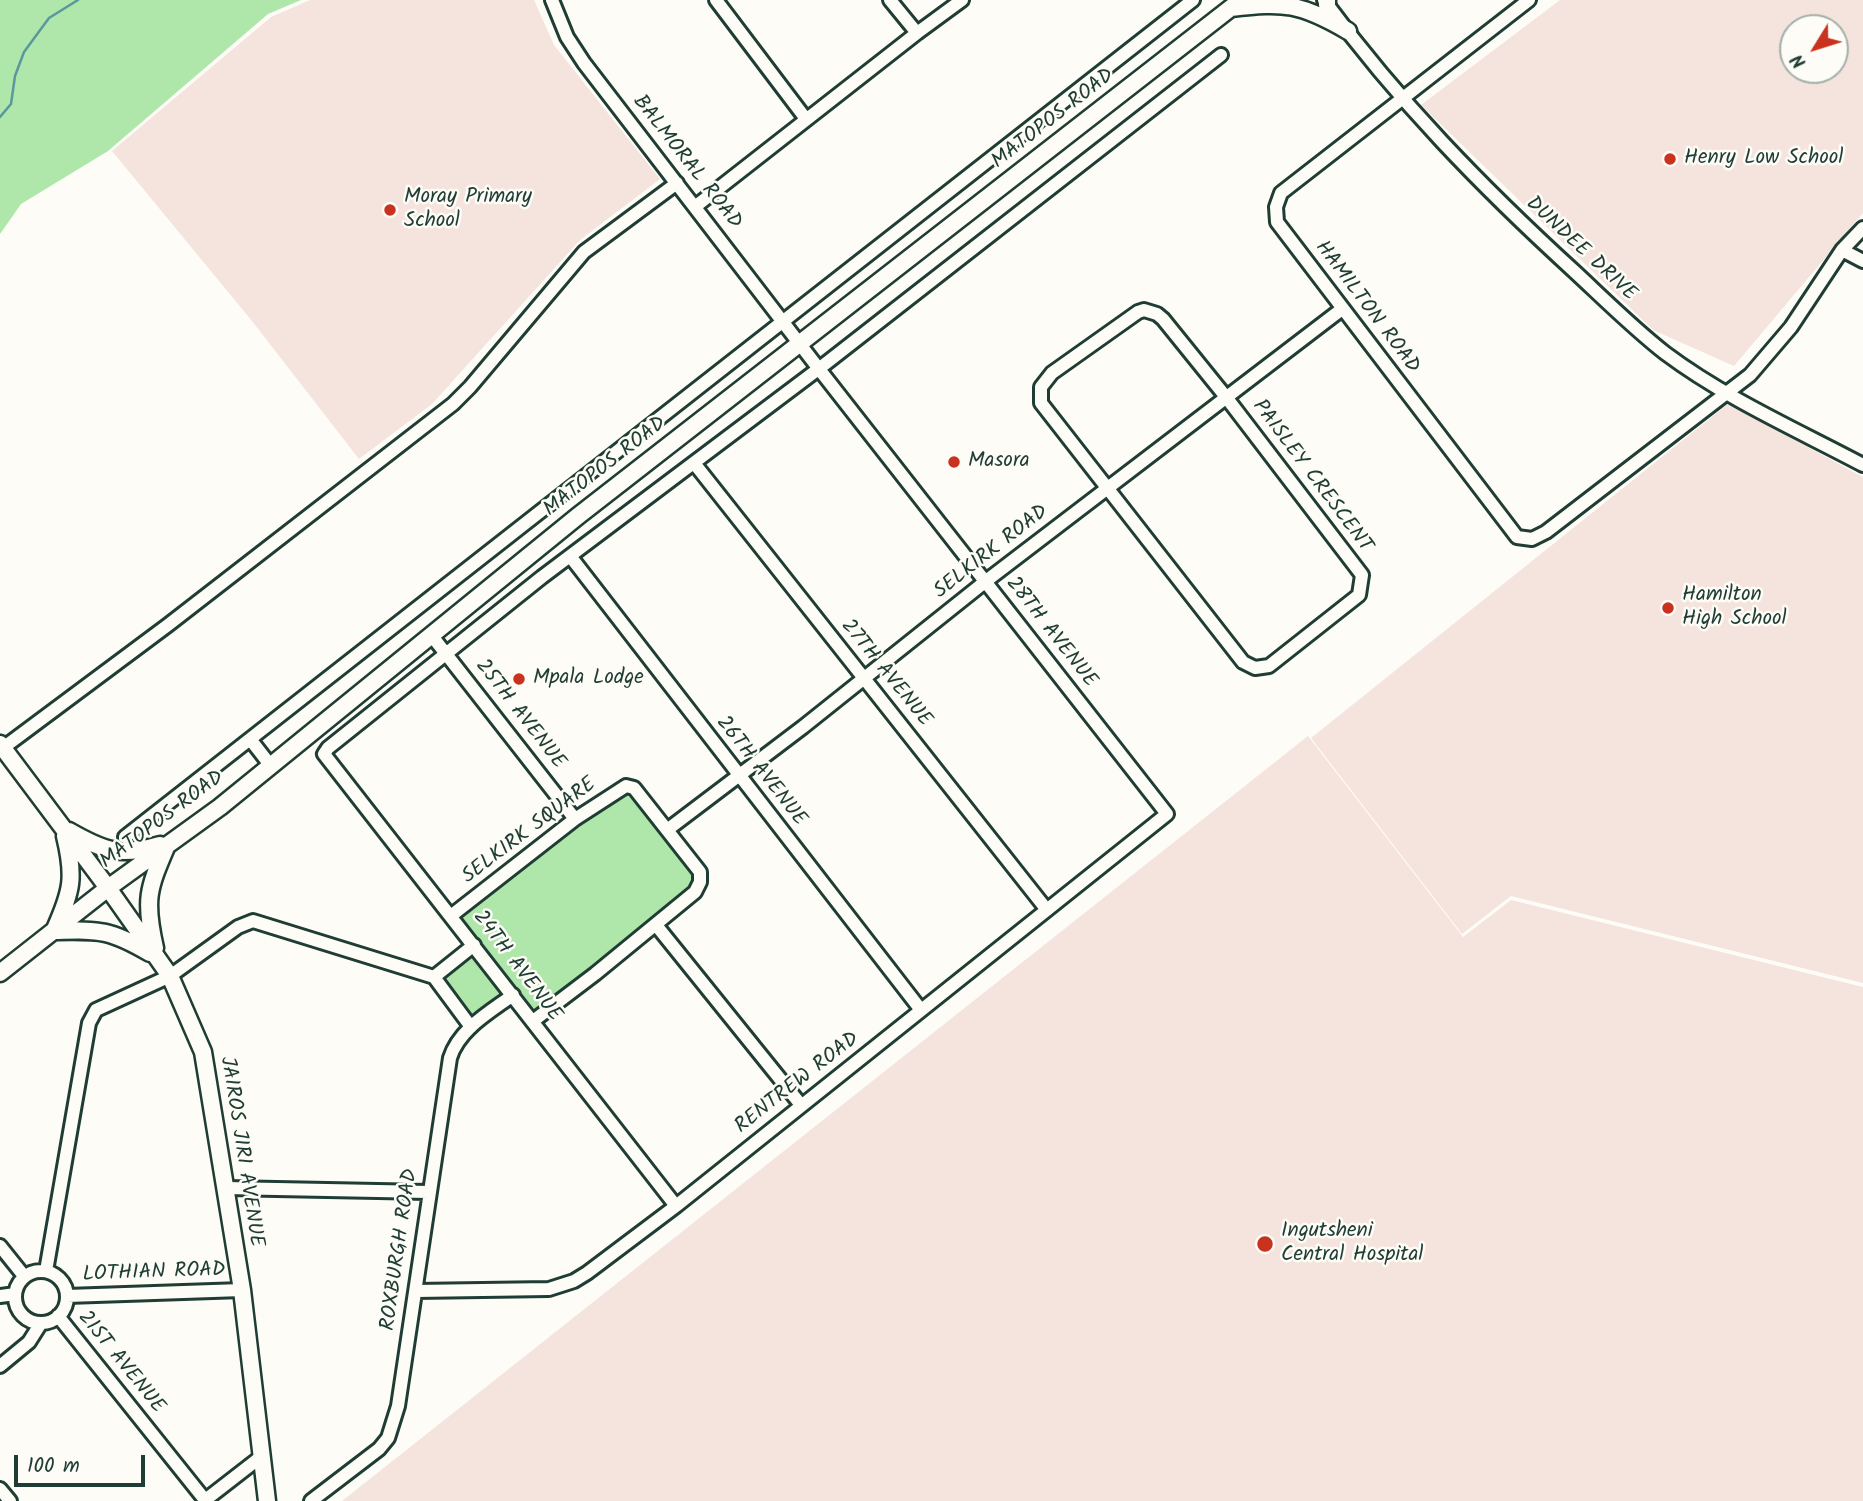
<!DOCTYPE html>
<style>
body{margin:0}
#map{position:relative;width:1863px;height:1501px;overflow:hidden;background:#fdfcf7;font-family:Kalam,sans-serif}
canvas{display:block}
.north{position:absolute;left:1779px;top:14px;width:70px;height:70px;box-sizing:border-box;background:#fdfcf7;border:2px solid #a4b0a9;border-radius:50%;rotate:232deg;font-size:19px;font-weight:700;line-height:28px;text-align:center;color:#1f3d34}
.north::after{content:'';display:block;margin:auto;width:24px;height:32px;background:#c8321e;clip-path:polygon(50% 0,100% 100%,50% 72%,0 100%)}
.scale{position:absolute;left:14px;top:1455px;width:131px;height:32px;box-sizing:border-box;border:4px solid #1f3d34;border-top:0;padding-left:9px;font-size:21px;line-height:24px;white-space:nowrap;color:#1f3d34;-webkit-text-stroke:5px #fdfcf7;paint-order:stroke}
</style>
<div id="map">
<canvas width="1863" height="1501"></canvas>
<div class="north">N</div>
<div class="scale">100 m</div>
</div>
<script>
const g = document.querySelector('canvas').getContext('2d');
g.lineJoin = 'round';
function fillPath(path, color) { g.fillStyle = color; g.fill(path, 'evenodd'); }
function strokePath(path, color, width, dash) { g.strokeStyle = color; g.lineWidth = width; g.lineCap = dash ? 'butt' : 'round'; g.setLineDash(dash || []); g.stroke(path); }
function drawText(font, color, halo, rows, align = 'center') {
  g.font = font + ' Kalam,sans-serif'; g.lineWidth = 5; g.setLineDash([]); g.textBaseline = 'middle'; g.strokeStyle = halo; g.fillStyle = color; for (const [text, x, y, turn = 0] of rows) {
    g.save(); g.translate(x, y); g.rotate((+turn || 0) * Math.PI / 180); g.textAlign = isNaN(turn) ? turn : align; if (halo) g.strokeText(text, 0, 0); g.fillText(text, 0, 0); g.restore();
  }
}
const built = new Path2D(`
 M310,0h224l20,45 106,134 -80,61 -148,164 -73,55 -107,-138 -140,-170 159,-134z
 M1560,0h303v213l-129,153 -81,-36 -232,-225zM1793,28h42v42h-42z
 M1728,404l135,73v506l-352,-87 -49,38 -151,-196z
 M1308,736l155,201 48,-37 352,87v514h-1521z`);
const green = new Path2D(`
 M0,0h301l-33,14 -160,137 -87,53 -21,30z
 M626,792l6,2 63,80 -3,16 -148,118 -13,3 -69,-92 4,-7 151,-117z
 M474,950l33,44 -36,27 -33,-43z`);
const stream = new Path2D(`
 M0,117l11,-13 4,-28 9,-24 25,-34 29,-18`);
const minor = new Path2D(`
 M716,0l90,119
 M890,0l27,33
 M1324,0c73,100 159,188 251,272 29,27 58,56 90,81 60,45 132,77 198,112
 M1529,0l-248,193 -5,14 1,15 240,315 15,2 14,-7 204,-157 41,-48 51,-77 21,-22
 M696,206l221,-173 45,-33
 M1842,250l21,11
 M1144,310l13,4 6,5 63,78 136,178 -3,20 -90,71 -14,2 -12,-6 -202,-259v-16l11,-14 86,-61z
 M694,463l353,447
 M570,556l351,454
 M432,636l143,183
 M250,739l21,27
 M3,748l165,-123 285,-221 17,-17 114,-135 93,-69
 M667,830l136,-103 183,-146 356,-272
 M125,837l1068,-837
 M452,915l123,-96 51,-33 8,2 66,84v10l-5,10 -100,82 -62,47
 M656,925l145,180
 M434,977l37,50
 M226,1188l202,4
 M676,1206l-352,-452 4,-6 214,-171 283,-213 396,-309
 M0,1246l24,30
 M15 1297a26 26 0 1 1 52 0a26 26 0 1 1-52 0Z
 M46,1271l43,-248 7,-13 74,-34 68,-49 15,-6 181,56 40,-32
 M416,1291l133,-2 25,-8 13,-8 89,-67 491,-392 -348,-445 -235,-306 -17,-26 -15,-37
 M0,1296l15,-2
 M67,1296l175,-6
 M58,1316l147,184
 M0,1366l29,-24 12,-19
 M0,1489l10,12
 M204,1501l58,-45
 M311,1501l68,-52 9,-11 10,-32 52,-348c9,-29 40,-46 63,-63`);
const major = new Path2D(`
 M1327,5v-5
 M1231,8c54,-6 69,-5 117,23
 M0,744l108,144 62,88 33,76 39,238 25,211
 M69,831c35,20 50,26 91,14
 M55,929c17,-38 20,-52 10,-93
 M54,931c46,-1 55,-2 96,22
 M155,948c-11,-48 -7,-59 12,-103
 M0,973l108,-85 112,-81 358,-291 663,-516`);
const markers = [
 [1670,159,7,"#c8321e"],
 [390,210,7,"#c8321e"],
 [954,462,7,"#c8321e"],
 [1668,608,7,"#c8321e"],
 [519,679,7,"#c8321e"],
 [1265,1244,9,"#c8321e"]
];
const streetNames = [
 ["MATOPOS ROAD",1054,120,-38],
 ["BALMORAL ROAD",686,163,52],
 ["DUNDEE DRIVE",1580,250,43],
 ["HAMILTON ROAD",1366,308,53],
 ["MATOPOS ROAD",606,468,-38],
 ["PAISLEY CRESCENT",1311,477,53],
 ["SELKIRK ROAD",992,553,-38],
 ["28TH AVENUE",1050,633,52],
 ["27TH AVENUE",885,674,51],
 ["25TH AVENUE",519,715,52],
 ["26TH AVENUE",760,772,52],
 ["MATOPOS ROAD",163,821,-37],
 ["SELKIRK SQUARE",530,832,-37],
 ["24TH AVENUE",516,967,53],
 ["RENTREW ROAD",798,1084,-38],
 ["JAIROS JIRI AVENUE",240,1152,81],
 ["ROXBURGH ROAD",401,1250,-82],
 ["LOTHIAN ROAD",154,1274,-2],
 ["21ST AVENUE",120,1363,51]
];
const poiNames = [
 ["Henry Low School",1684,159],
 ["Moray Primary",404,198],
 ["School",404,222],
 ["Masora",968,462],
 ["Hamilton",1682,596],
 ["High School",1682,620],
 ["Mpala Lodge",533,679],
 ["Ingutsheni",1281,1232],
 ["Central Hospital",1281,1256]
];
fillPath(built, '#f5e3dd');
fillPath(green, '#afe6a9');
strokePath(stream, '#5c979d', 2.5);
strokePath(minor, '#1f3d34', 18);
strokePath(major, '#1f3d34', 21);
strokePath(minor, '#fdfcf7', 12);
strokePath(major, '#fdfcf7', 16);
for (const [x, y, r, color] of markers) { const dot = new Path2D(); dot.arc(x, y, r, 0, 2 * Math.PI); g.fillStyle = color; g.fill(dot); strokePath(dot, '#fdfcf7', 2.5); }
drawText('21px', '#1f3d34', '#fdfcf7', streetNames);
drawText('21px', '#1f3d34', '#fdfcf7', poiNames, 'left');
</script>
